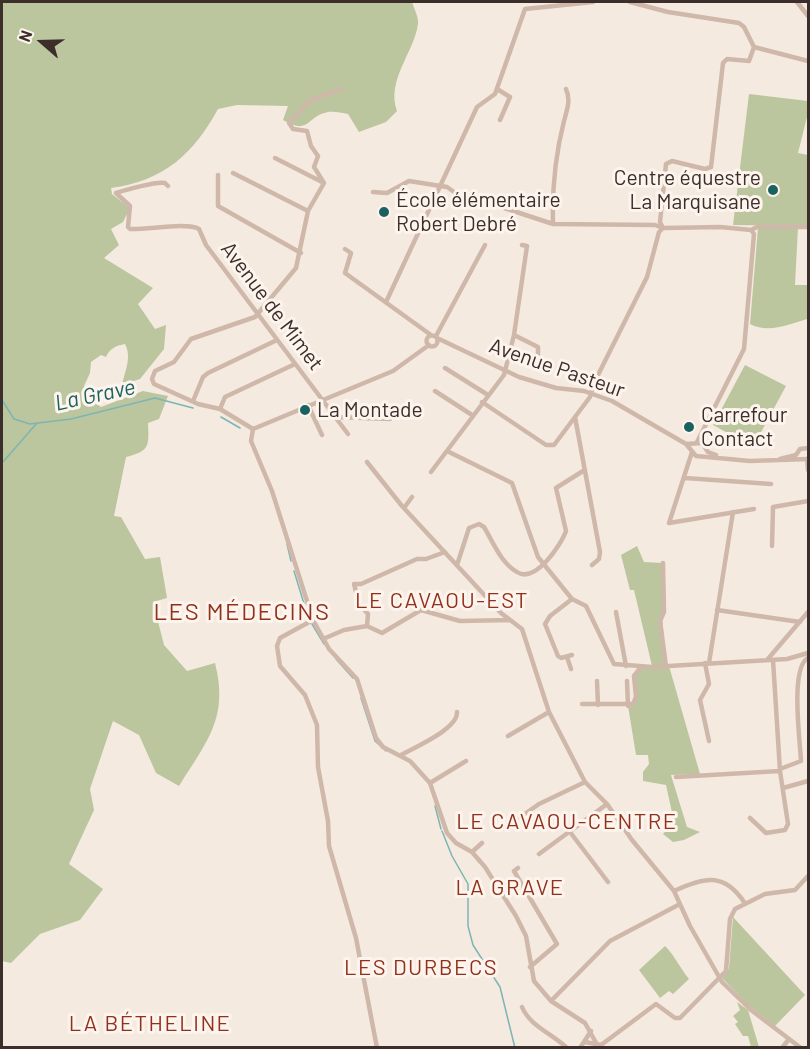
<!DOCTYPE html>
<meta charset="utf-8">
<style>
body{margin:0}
#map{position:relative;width:810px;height:1049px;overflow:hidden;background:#f5eae0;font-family:Barlow,sans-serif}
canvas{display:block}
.frame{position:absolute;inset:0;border:3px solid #3c2e2a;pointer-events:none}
.north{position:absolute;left:12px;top:12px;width:60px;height:60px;-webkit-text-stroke:4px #fcf4ed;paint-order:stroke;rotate:290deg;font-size:16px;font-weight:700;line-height:24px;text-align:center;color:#3c2e2a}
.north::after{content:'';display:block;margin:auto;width:21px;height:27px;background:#3c2e2a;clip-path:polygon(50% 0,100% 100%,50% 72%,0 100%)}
</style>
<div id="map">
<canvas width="810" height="1049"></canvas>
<div class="frame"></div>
<div class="north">N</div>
</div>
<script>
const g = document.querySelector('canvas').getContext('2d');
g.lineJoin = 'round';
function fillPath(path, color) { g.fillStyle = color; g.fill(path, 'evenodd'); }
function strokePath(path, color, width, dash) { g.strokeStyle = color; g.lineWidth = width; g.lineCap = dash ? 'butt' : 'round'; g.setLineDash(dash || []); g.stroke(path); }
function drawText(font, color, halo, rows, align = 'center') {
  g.font = font + ' Barlow,sans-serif'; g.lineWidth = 6; g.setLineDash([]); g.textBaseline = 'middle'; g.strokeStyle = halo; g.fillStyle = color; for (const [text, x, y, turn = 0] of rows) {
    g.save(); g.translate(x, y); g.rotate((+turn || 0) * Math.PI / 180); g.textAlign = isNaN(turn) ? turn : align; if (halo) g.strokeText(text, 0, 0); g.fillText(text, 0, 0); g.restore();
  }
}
const green = new Path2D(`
 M2,2h410c2,6 7,16 6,22 -4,29 -32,56 -21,87l-11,11 -27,10 -11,-18c-6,-1 -14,-3 -20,-2 -22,4 -18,24 -45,8l5,-14 -51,-1 -19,4c-25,46 -55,72 -107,79l1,6 18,14 -7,14 -12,7 8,16 -15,13 49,30 -15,16 17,25 11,-4 -2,24 -24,30 -18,6c3,-14 10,-28 3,-41 -9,2 -15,4 -19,13l-5,-2 -10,7 -1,11 -6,13 5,13 12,8 42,-16 25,5 -9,23 -11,4c1,23 2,28 -22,34l-12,59 7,1 24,42 15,-2 7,41 -14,4 11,43 23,26 28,-8c14,55 -8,78 -36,123l-23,-13 -17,-38 -26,-14 -23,68 4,21 -25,54 34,25 -23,31 -40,14 -29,29 -9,-2z
 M749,94l59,7v12l-10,40 10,2v71l-75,-1z
 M798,227l-3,58h13l-1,34c-18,5 -38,15 -57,5l8,-96z
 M745,365l41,21 -33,61 -40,-22z
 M637,546l7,16 19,1 -1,52 4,51h3l31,108 -29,1 16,52 13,5 -16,8 -11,2 -10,-8 11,-12 -8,-37 -23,-4v-9l6,-8 -1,-9h-12l-8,-49 7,-4 -1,-22 7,-13 11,-1 -18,-76h-4l-9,-35z
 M733,917l72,78 -30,31 -27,-21 -26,-27 7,-10z
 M665,946c10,10 15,22 24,33l-16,15 -4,-3 -9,7 -21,-28z
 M737,1002l11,8 11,37h-8l-3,-11h-5l-8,-12 3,-2 -5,-6 7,-6z`);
const stream = new Path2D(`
 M2,400l12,19 16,5 41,-5 84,-21 38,10
 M221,417l19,11
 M2,463l35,-40
 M287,544l4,17
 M294,571l11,36
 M307,611l2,8
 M312,624l12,20
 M336,659l17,19
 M361,698l14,43 11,10
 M435,806l6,23
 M442,831l10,25 16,28v42l5,19 27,42 15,61`);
const minor = new Path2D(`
 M630,2l38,10 71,11 5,4 10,20 54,14
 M797,2l11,14
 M497,89l13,8 -10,23
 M275,158l49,25
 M233,173l75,38
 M218,175v31l83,47
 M168,186l-3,-3c-8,-2 -40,7 -49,10l14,13 -2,21 2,2c17,1 57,-7 69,0l7,16 142,189
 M373,192l14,1 22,-12 38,6 17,12 19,2 70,23 102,1 8,3 57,-1 31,3 6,-3h51
 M553,224c-1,-36 2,-68 11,-103 3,-11 7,-21 2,-32
 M663,228l-3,-6 6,-58 6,-3 33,8 6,-2 12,-104 4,-4 22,2 5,-14
 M345,249l6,4 -6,20 86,62
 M386,302l91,-195 18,-13 30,-85 68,-7
 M514,335l24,12v8
 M426.5 341a5.5 5.5 0 1 1 11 0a5.5 5.5 0 1 1-11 0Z
 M436,336l49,-91
 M437,338l82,39 37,11 28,3 28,10 74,43 10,12 54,5 58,-2
 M445,368l43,27
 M435,391l37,24
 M193,401l10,-24 5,-4 69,-33
 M482,402l64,43h8l36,-48 4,-14 53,-106 12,-45 4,-4
 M308,405l14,30
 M220,409l5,-12 70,-33
 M336,417l54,2
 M575,417l25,135 -1,7 -7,6
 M253,429l-2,12 21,50 41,129 16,29 28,30 19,59 7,9 27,14 20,22 17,50 9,10 16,9 13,15 31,49 10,20 8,45 17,20 34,22 14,25
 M253,429l-33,-20 -22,-5 -44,-20 -2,-5 3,-8 19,-9 17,-23 64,-22 41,-49 12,-57 16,-28 -10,-16 4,-11 -7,-10 -4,-15 -14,-2 -4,-6 20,-22 32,-12
 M253,429l140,-58 36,-26
 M697,442l47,-93 10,-115 -3,-4
 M686,444l16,-1 6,9 8,3
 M447,451l65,32 26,74 34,42 14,7 28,58 38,3 135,-8 21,-6
 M692,452l-23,71 85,-14
 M780,459l16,-4 4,-6 8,-1
 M807,459l1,11
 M367,462l35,44 99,107 21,16 27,83 36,70 22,22 25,36 42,51 16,35 32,56 29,28 50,38
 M431,472l73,-97 10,-40 13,-89 -5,-1
 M685,478l86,6
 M404,508l8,-11
 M772,546l1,-39 35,-6
 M663,563l1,49 -4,9 6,45
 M457,565l12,-37 10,-4 5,3c9,15 17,36 33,45 18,12 44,-27 49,-41l-10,-43 27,-17
 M717,610l83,12
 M616,612l10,54
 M313,620l-33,18 -3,8 3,20 25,29 12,30 1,42 10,54 1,25 27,92 21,110
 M367,626l1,-12 -9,-10 -5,-20h7l56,-25h9l19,-7
 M323,639l21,-9 23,-4 15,7 39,-23 39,11 50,-1
 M572,655l-11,3 -3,-2 -13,-32 5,-8 22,-17
 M567,657l4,12
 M767,660l41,-48
 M705,663l4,21 -9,16 9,41
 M709,663l24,-151
 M597,681l1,24
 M627,681l1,25
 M582,704h51l3,-7 -2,-21 7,-9
 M508,736l41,-24
 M401,755c14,-8 57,-26 56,-43
 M780,769l21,-8c-1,-20 -11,-94 7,-103
 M676,777l104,-6
 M430,783l36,-22
 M783,788l25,-7
 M750,818l16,15 19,-3 3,-6 -8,-53 -7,-111
 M509,825l30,-21 46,-22
 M570,832l38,50
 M472,852l10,-9
 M539,854l68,-50
 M518,868l-4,3 43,73 -27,23
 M674,891c30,-14 50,-19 70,11
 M551,1001l59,-60 70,-37
 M522,1007c8,19 29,26 45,41
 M585,1042l16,3 55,-41 19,14h5l46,-47 4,-52 5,-10 30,-15 30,-4 13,-14
 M580,1048l11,-17
 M782,1048l7,-9`);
const markers = [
 [773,190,6,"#1c6161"],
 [384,212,6,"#1c6161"],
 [305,410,6,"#1c6161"],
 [689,427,6,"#1c6161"]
];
const poiNames = [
 ["Centre équestre",761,178,"right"],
 ["La Marquisane",761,202,"right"],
 ["École élémentaire",396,200],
 ["Robert Debré",396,224],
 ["La Montade",317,410],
 ["Carrefour",701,415],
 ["Contact",701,439]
];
const streetNames = [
 ["Avenue de Mimet",272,306,53],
 ["Avenue Pasteur",557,368,19]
];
const waterNames = [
 ["La Grave",95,395,-12]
];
const neighbourhoodNames = [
 ["LE CAVAOU-EST",442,601],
 ["LE CAVAOU-CENTRE",567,822],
 ["LA GRAVE",510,888],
 ["LES DURBECS",421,968],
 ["LA BÉTHELINE",150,1024]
];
const quarterNames = [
 ["LES MÉDECINS",242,612]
];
fillPath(green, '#bbc69e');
strokePath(stream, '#7cb5b3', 1.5);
strokePath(minor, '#cfb8aa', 4.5);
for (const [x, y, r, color] of markers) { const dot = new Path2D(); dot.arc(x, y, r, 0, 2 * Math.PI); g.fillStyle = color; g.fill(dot); strokePath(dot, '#fcf4ed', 2); }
drawText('21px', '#3c2e2a', '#fcf4ed', poiNames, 'left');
drawText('21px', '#3c2e2a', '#fcf4ed', streetNames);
drawText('italic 22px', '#1c6161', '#fcf4ed', waterNames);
g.letterSpacing = '1.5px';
drawText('22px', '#91311c', '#fcf4ed', neighbourhoodNames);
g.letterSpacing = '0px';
g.letterSpacing = '1.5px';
drawText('24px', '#91311c', '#fcf4ed', quarterNames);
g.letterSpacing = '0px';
</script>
